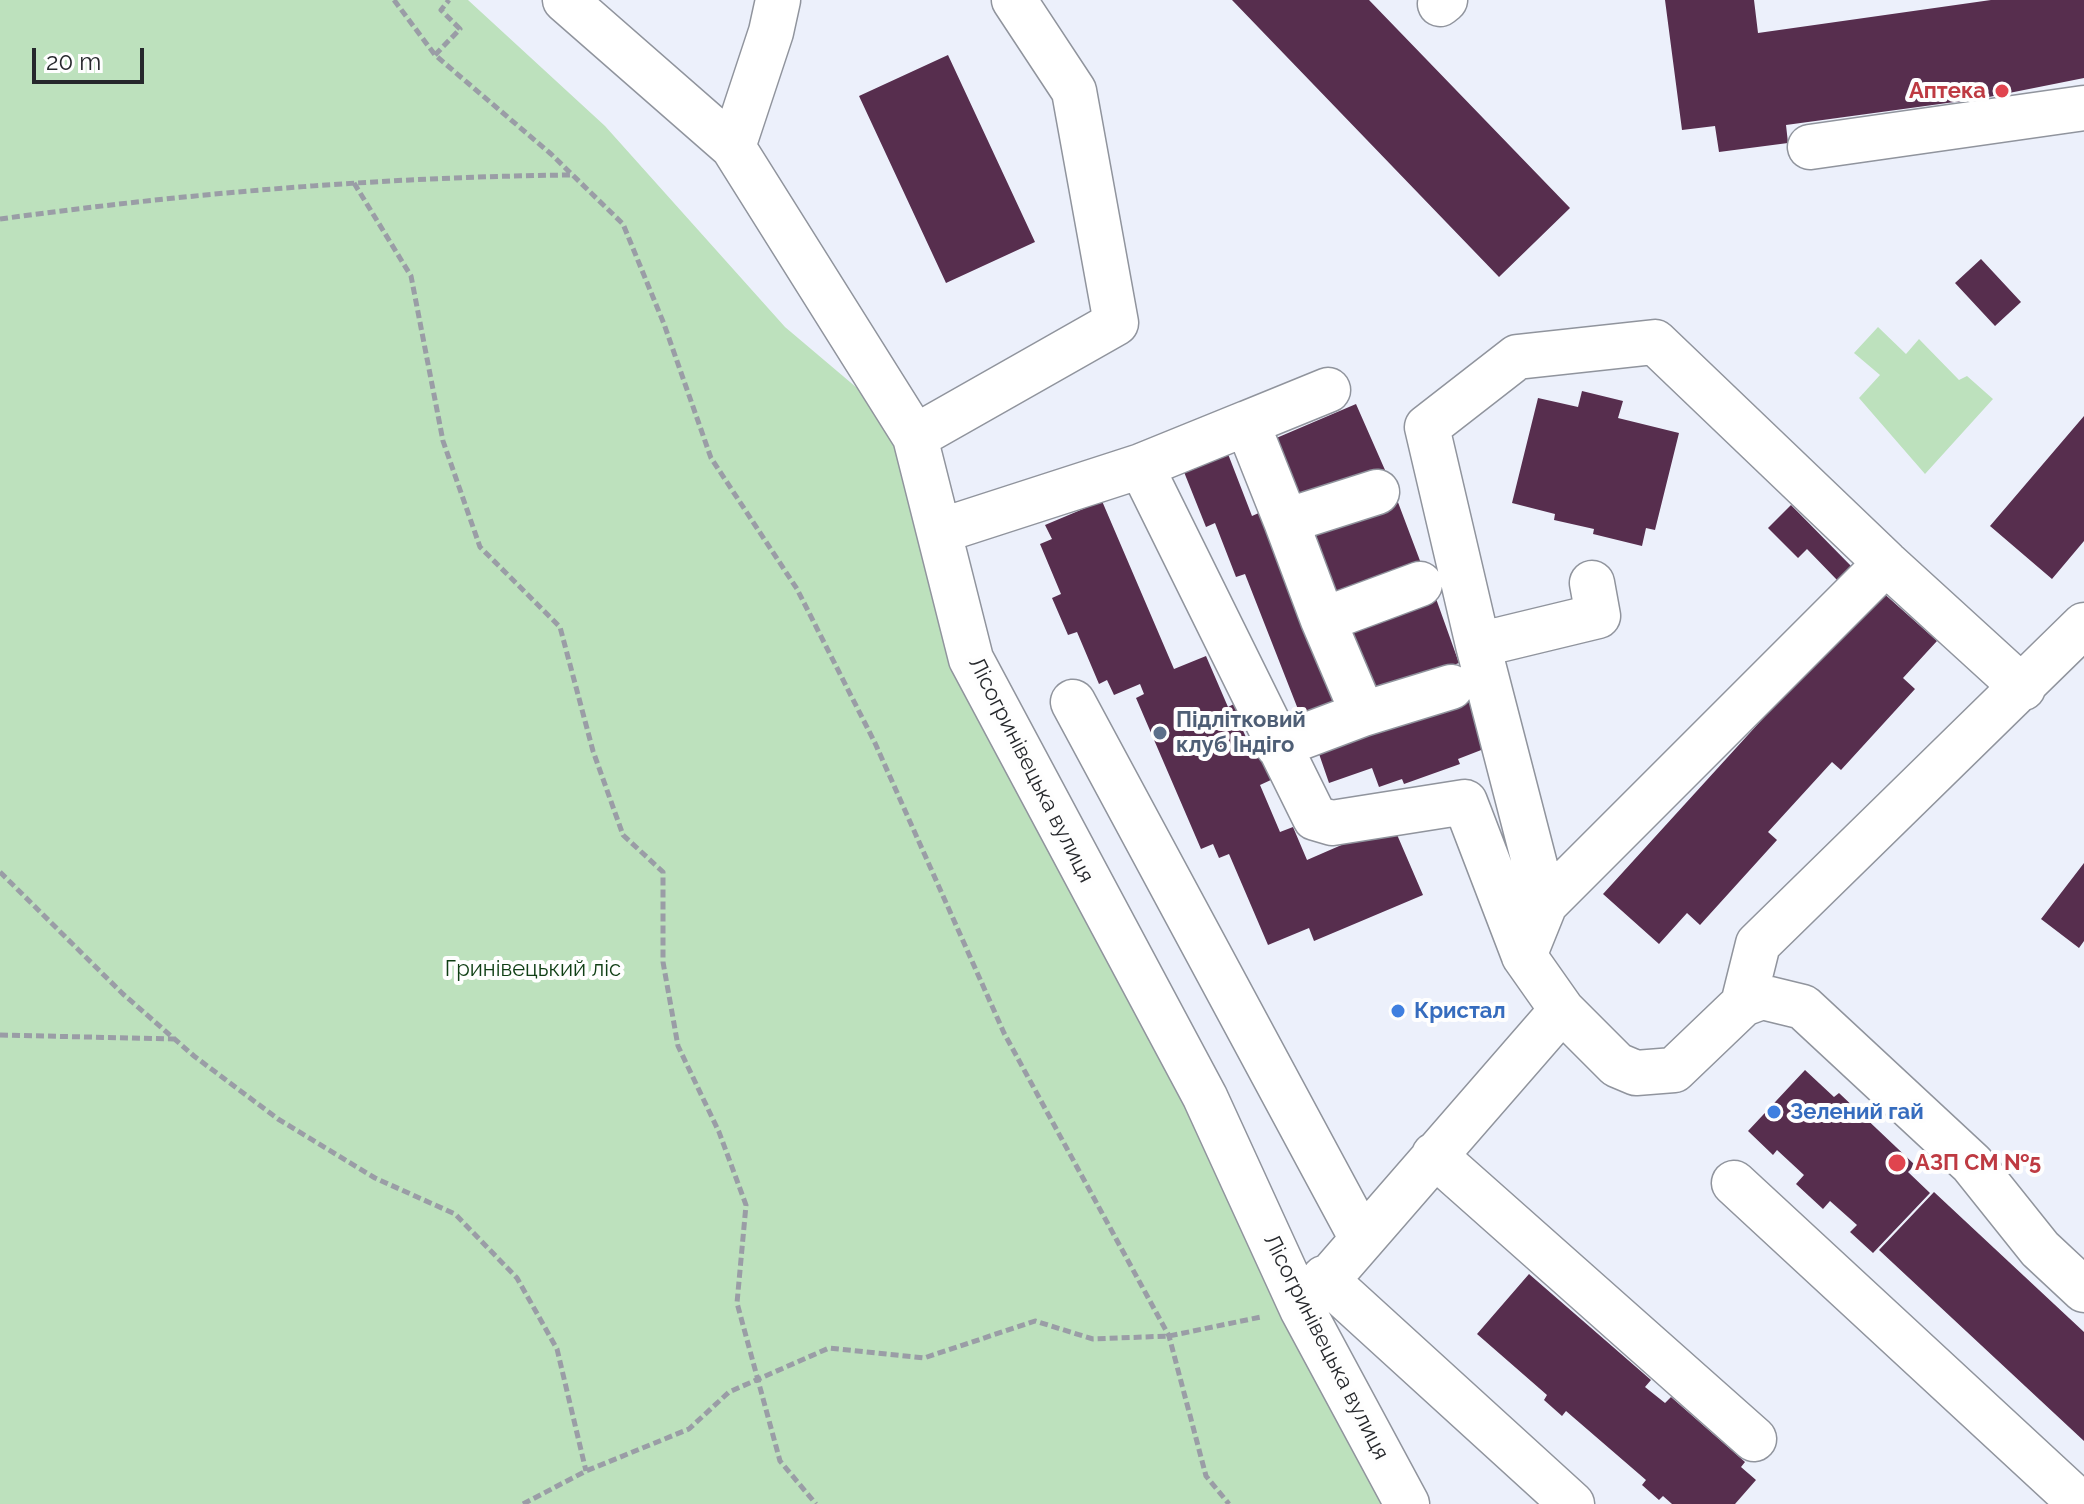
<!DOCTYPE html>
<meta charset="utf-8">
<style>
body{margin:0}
#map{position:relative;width:2084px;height:1504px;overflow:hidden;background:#ecf0fb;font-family:Raleway,sans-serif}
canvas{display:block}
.scale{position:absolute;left:32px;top:48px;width:112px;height:36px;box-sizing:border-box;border:4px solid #26282c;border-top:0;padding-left:10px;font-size:24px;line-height:28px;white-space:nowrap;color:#26282c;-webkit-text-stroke:6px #fefefe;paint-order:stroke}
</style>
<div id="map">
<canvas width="2084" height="1504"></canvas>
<div class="scale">20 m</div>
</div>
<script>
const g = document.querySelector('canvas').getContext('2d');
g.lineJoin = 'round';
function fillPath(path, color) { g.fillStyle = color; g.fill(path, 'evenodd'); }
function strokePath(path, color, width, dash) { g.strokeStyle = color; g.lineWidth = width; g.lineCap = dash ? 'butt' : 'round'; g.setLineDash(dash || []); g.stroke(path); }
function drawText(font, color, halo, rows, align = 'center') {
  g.font = font + ' Raleway,sans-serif'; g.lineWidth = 8; g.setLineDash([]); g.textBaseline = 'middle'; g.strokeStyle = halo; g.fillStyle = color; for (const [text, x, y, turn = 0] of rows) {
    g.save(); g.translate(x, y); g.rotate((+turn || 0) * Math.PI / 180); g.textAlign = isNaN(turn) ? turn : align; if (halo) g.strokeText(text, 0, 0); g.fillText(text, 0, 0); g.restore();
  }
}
const green = new Path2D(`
 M0,0h468l137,126 180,201 130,110 56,222 436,845h-1407z
 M1878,327l28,27 13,-15 40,41 8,-4 26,23 -68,75 -66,-76 21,-23 -26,-22z`);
const building = new Path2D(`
 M1232,0h137l201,208 -71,69z
 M1665,0h89l4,33 233,-33h93v78l-100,20 -198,27 2,18 -69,9 -4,-26 -33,4z
 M948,55l87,187 -89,41 -87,-187z
 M1981,259l40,43 -26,24 -40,-43z
 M1582,391l41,10 -5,17 61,15 -24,97 -9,-2 -4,18 -49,-12 1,-5 -40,-9 1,-6 -43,-11 26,-105 40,9z
 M1356,404l29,66 -90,37 -28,-65z
 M2084,416v125l-32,38 -62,-53z
 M1228,454l24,62 9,-4 78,196 -36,14 -58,-148 -9,3 -21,-54 -9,4 -22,-55z
 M1396,497l26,69 -89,33 -26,-69z
 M1102,501l72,168 32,-13 22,51 12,-6 8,20 -8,3 15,33 8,-3 10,25 -13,6 20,47 13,-5 14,33 85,-37 31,72 -109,46 -5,-13 -41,17 -39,-91 -10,4 -6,-14 -12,5 -65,-151 8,-4 -4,-10 -26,11 -7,-15 -8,4 -22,-52 -9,3 -16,-37 9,-4 -21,-50 12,-5 -7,-14z
 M1791,505l60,61 -14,14 -30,-31 -9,9 -30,-30z
 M1880,590l57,51 -34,37 12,11 -74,81 -9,-8 -64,70 9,8 -77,85 -13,-12 -28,31 -56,-50z
 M1434,593l25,70 -89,31 -25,-70z
 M1470,693l19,54 -31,12 2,5 -56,20 -2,-5 -23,8 -7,-19 -43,15 -12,-35z
 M2084,863v78l-5,7 -38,-29z
 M1805,1070l29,27 5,-4 76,72 -7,7 22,21 -57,60 -23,-21 7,-7 -27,-24 -7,8 -27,-25 8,-9 -27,-25 -4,5 -25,-24z
 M1934,1192l150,140v109l-205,-191z
 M1529,1274l122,106 -6,7 20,16 6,-6 74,65 -4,5 15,13 -21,24h-63l-9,-8 -4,4 -17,-15 4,-5 -80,-69 -4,5 -18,-16 3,-5 -70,-61z`);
const path = new Path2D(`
 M394,0l41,55 116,99 72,70 41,100 47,134 86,131 78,154 129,290 165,303 37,140 23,28
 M435,55l25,-26 -19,-19 8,-10
 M354,183l57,93 32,165 37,106 80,80 33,124 30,84 40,37v90l15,84 41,86 27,73 -9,98 43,158 36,43
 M0,219c189,-26 381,-42 572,-44
 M0,872l123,122 71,62 84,63 97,59 80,36 62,64 40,71 29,122
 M0,1035l174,4
 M523,1504l63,-33 103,-42 40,-37 100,-44 95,10 111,-37 58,18 76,-3 92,-19`);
const minor = new Path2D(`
 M565,0l168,147 182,290 56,222 234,438 97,212 105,195
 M1440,4l5,-4
 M733,147l38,-115 7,-32
 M1810,147l274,-39
 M915,437l201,-114 -42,-232 -60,-91
 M1141,466l174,352 17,5 133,-21 59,154
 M1286,521l-39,-98 81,-33
 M940,531l201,-65 106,-43
 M1886,563l-341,341 -21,52 38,54 55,55 19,8 38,-3 69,-66 19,-7 41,10 169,157 68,85 44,41
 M1323,620l-37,-99 91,-29
 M1478,645l120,-29 -6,-33
 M1073,702l288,535
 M1363,714l88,-27
 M1278,746l85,-32 -40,-94 97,-36
 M1545,904l-67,-259 -51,-218 90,-70 138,-15 231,221 137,125
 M1743,1004l15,-60 326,-319
 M1434,1155l320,284
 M1734,1183l347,321
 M1324,1278l248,226
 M1302,1309l260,-299`);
const markers = [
 [2002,91,8,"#e0444e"],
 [1160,733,8,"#5c6f8a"],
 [1398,1011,8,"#3f7fe0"],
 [1774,1112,8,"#3f7fe0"],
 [1897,1163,10,"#e0444e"]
];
const healthNames = [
 ["Аптека",1986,91],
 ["АЗП СМ №5",1915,1163,"left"]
];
const serviceNames = [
 ["Підлітковий",1176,720],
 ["клуб Індіго",1176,745]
];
const streetNames = [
 ["Лісогринівецька вулиця",1031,770,63],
 ["Лісогринівецька вулиця",1326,1347,63]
];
const parkNames = [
 ["Гринівецький ліс",533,969]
];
const shopNames = [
 ["Кристал",1414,1011],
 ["Зелений гай",1790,1112]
];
fillPath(green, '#bde1bd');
fillPath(building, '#572e4e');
strokePath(minor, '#90949d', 47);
strokePath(path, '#9a9da6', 5, [8, 4]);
strokePath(minor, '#fff', 44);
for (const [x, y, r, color] of markers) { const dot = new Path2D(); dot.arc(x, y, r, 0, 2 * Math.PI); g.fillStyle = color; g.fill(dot); strokePath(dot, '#fefefe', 3); }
drawText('bold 22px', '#be3a42', '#fefefe', healthNames, 'right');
drawText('bold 22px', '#4e5e75', '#fefefe', serviceNames, 'left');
drawText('22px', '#26282c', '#fefefe', streetNames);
drawText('22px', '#0f3e14', '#fefefe', parkNames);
drawText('bold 22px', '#366cbe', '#fefefe', shopNames, 'left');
</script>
